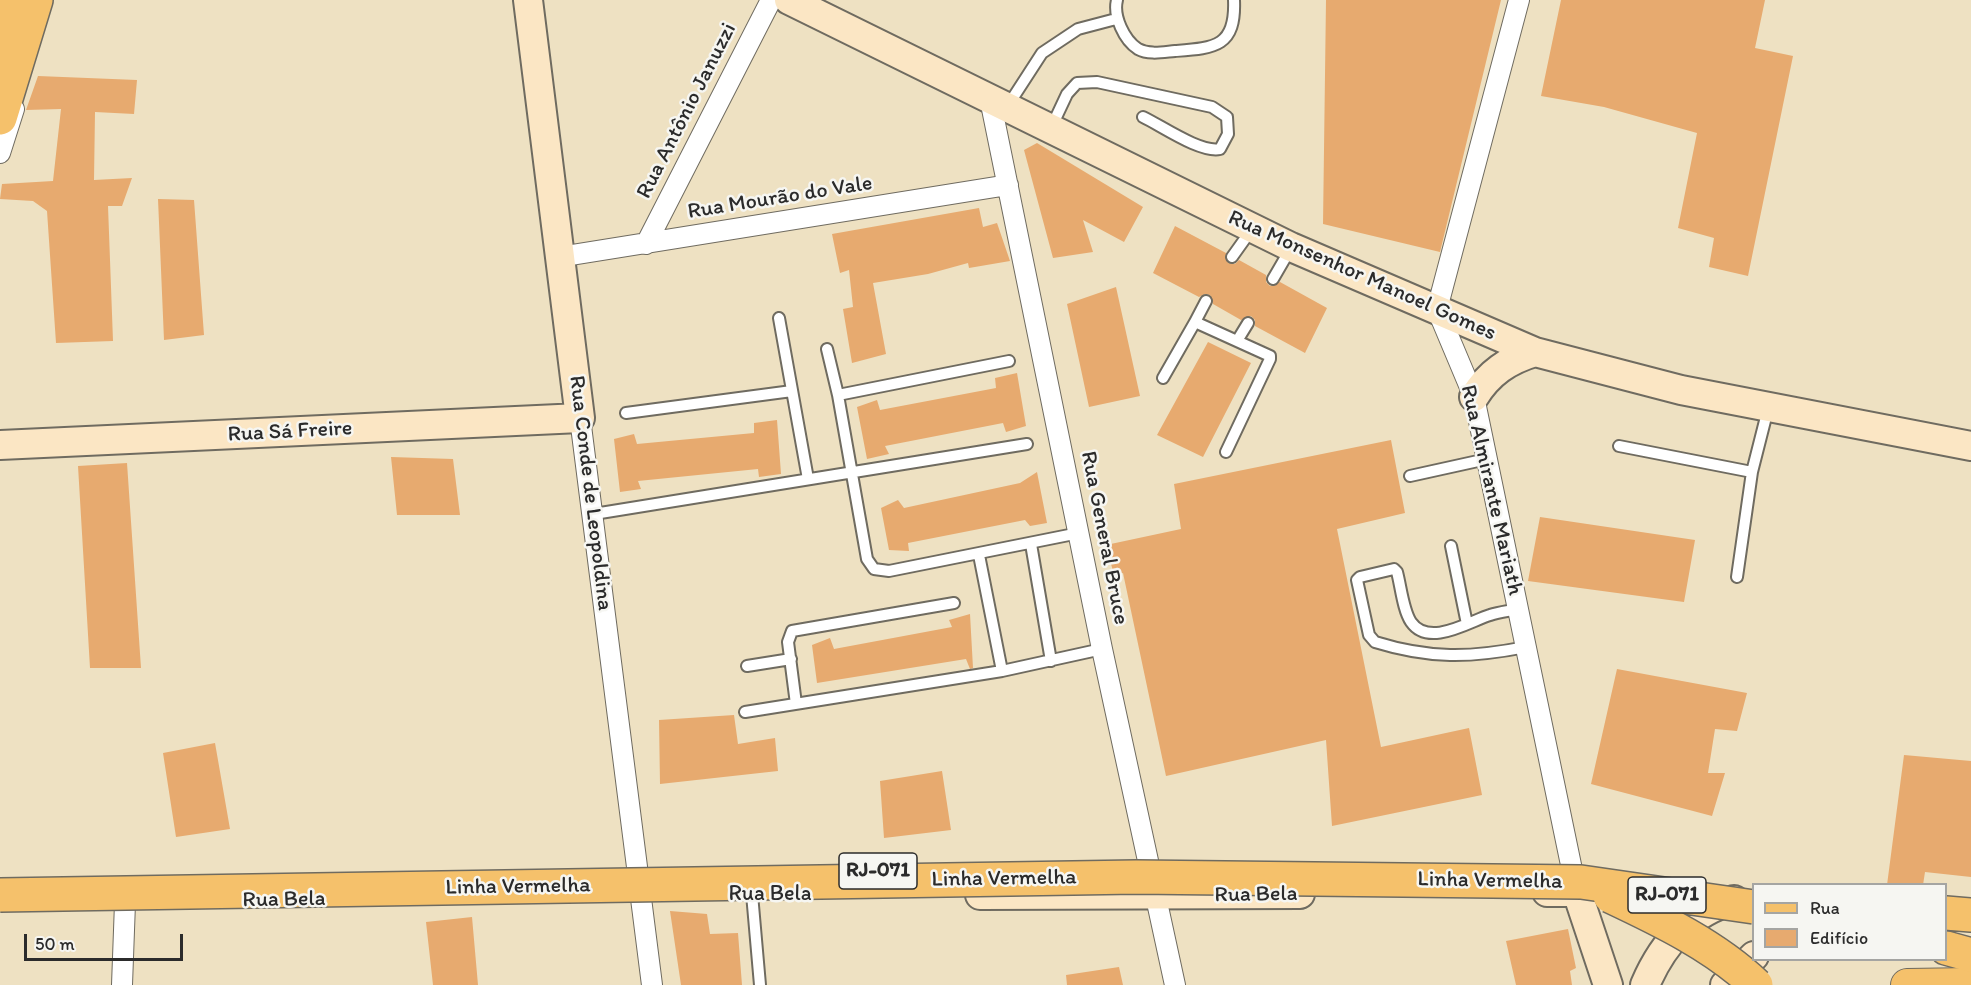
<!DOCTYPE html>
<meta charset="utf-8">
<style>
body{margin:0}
#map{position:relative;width:1971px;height:985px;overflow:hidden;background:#eee1c2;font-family:Itim,sans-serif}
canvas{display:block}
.legend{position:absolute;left:1752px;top:883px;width:195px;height:78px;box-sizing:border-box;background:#f6f6f2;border:2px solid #a5a5a2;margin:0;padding:8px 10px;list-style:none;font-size:18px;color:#2b2b2b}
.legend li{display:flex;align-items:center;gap:12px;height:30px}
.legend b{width:30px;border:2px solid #a5a5a2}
.scale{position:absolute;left:24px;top:934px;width:159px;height:27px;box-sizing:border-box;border:3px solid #2b2b2b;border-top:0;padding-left:8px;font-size:18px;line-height:21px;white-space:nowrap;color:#2b2b2b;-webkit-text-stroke:4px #f6f6f2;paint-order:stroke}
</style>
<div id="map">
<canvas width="1971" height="985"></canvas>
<ul class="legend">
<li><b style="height:8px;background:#f5c16b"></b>Rua</li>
<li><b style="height:16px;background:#e7aa6f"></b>Edifício</li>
</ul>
<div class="scale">50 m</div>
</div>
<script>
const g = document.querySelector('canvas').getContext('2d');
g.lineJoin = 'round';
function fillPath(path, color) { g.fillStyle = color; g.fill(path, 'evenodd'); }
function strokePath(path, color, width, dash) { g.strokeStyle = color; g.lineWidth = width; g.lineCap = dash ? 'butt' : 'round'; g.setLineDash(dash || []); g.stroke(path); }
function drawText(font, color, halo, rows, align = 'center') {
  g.font = font + ' Itim,sans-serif'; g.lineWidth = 5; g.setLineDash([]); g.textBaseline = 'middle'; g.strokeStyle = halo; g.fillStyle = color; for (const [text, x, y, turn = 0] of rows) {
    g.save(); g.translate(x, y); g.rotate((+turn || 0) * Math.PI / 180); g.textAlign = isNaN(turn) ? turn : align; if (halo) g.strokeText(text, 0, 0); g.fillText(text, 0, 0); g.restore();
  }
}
const building = new Path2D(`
 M1326,0h175l-61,252 -117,-28z
 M1561,0h204l-10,48 38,8 -45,220 -39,-9 5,-29 -36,-10 19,-95 -93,-26 -63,-11z
 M38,76l99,4 -3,34 -39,-2 -1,68 38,-2 -10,28h-14l5,135 -57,2 -9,-132 -14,-10 -33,-2 2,-15 51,-3 8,-72 -35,1z
 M1037,143l106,64 -19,35 -41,-22 10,32 -40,6 -29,-108z
 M158,199l36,1 10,135 -40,5z
 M979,208l4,19 14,-4 13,38 -41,7 -1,-5 -40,11 -55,9 13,71 -34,9 -9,-54 10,-2 -4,-37 -9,3 -8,-39z
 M1175,226l51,27 2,10 7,1 4,-4 27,15v7l4,4 10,-4 47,26 -22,45 -50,-27v-6l-4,-4 -10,4 -28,-16 -3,-9 -5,-1 -6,3 -46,-24z
 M1116,287l24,109 -51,11 -22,-103z
 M1208,342l43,21 -48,94 -46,-22z
 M1017,373l9,53 -20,6 -3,-9 -118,23 4,8 -22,5 -10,-52 20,-7 3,10 116,-22 -1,-10z
 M777,420l4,54 -22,3 -1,-8 -120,12 3,8 -21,3 -6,-53 20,-5 3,10 117,-11v-10z
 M1391,440l14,73 -68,16 44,218 88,-19 13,67 -150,31 -6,-86 -160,36 -43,-203 -9,2 -8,-30 75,-16 -7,-45z
 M391,457l62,2 7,56h-63z
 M127,463l14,205h-51l-12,-202z
 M1037,472l10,51 -17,3 -5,-6 -117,23 1,8 -20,-1 -8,-42 17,-8 6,8 116,-25z
 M1540,517l155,23 -11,62 -156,-21z
 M970,614l3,54 -3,1 -4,-10 -149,24 -5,-38 18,-7 4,11 118,-22 -3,-7z
 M1617,669l130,24 -10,38 -22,-2 -7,44h17l-13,43 -121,-32z
 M734,715l4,29 37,-6 3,33 -118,13 -1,-64z
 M215,743l15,86 -54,8 -13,-84z
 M1904,755l67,6v116l-46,-5 -2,13h-36z
 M942,771l9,59 -67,8 -4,-57z
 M670,911l37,3 3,20 28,-1 4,52h-61z
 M472,917l6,68h-45l-7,-63z
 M1568,929l8,39 -6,3 2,14h-56l-10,-44z
 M1119,967l4,18h-56l-1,-10z`);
const lane = new Path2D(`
 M1117,0c-4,16 7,40 21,49 11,6 25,3 37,2 40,-3 61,-4 59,-51
 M1007,107l35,-54 36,-24 38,-10
 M1051,128l16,-34 10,-11 20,-1 115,25 15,10 1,17 -8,15c-20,4 -58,-23 -77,-32
 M1232,257l20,-28
 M1273,279l18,-31
 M1206,301l-11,21 75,34v3l-44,93
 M779,318l29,161
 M1237,341l11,-18
 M827,349l11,46 29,164 7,10 15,2 190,-38
 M1163,378l32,-56
 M838,395l171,-34
 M626,413l166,-22
 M1619,446l133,26
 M1410,476l77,-17
 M594,514l433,-70
 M1031,544l20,117
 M1451,546l16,78
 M979,555l23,116
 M1737,577l15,-105 16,-63
 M1518,609c-9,2 -19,3 -28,6 -20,6 -61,33 -79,7 -8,-12 -10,-35 -14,-50l-3,-3 -34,8 -3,3 12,55 6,7c55,17 95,16 151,5
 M747,666l44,-7
 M796,704l-8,-62 4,-11 162,-28
 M745,712l257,-41 100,-22
 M752,894l8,91`);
const street = new Path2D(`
 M1519,0l-82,309 37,88 102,492
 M990,99l112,550 73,336
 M0,153l14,-44
 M646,244l125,-244
 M559,257l449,-72
 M580,418l72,567
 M122,985l3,-82`);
const secondary = new Path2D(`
 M789,0l502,247 244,105 146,38 290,56
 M1474,397c15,-24 34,-37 61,-45
 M0,445l580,-27 -52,-418
 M1547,892h30l31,93
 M980,895l320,-1
 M1645,985c18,-42 45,-73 89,-85
 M1725,985l29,-29`);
const primary = new Path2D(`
 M1907,985l64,-1`);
const highway = new Path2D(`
 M8,0l2,53
 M0,118l36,-118
 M1946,913l25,2
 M1946,948l25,7`);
const highwayBridge = new Path2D(`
 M0,895l1136,-18 445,5 173,25
 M1610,896c51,24 105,50 146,89`);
const shields = [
 [878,871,78],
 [1667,895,78]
];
const shieldNames = [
 ["RJ-071",878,871],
 ["RJ-071",1667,895]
];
const streetNames = [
 ["Rua Antônio Januzzi",687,111,-63],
 ["Rua Mourão do Vale",780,198,-9],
 ["Rua Monsenhor Manoel Gomes",1362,276,24],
 ["Rua Sá Freire",290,432,-3],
 ["Rua Almirante Mariath",1491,490,77],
 ["Rua Conde de Leopoldina",590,493,83],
 ["Rua General Bruce",1104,538,79],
 ["Linha Vermelha",1004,879,-1],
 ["Linha Vermelha",1490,881,1],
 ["Linha Vermelha",518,887,-1],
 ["Rua Bela",770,894],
 ["Rua Bela",1256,895,-1],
 ["Rua Bela",284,900,-1]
];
fillPath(building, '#e7aa6f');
strokePath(lane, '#6f6b60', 14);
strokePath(street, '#6f6b60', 22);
strokePath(secondary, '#6f6b60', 32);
strokePath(primary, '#6f6b60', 34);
strokePath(highway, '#6f6b60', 36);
strokePath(lane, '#fff', 10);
strokePath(street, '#fff', 20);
strokePath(secondary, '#fbe6c4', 28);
strokePath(primary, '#f5c16b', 32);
strokePath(highway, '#f5c16b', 33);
strokePath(highwayBridge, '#6f6b60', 36, []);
strokePath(highwayBridge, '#f5c16b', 33);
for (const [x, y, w] of shields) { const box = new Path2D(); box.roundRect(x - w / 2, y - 18, w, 36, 4.5); g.fillStyle = '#f6f6f2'; g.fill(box); strokePath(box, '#2b2b2b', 1.5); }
drawText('bold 21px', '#2b2b2b', null, shieldNames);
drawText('22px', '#2b2b2b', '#f6f6f2', streetNames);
</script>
